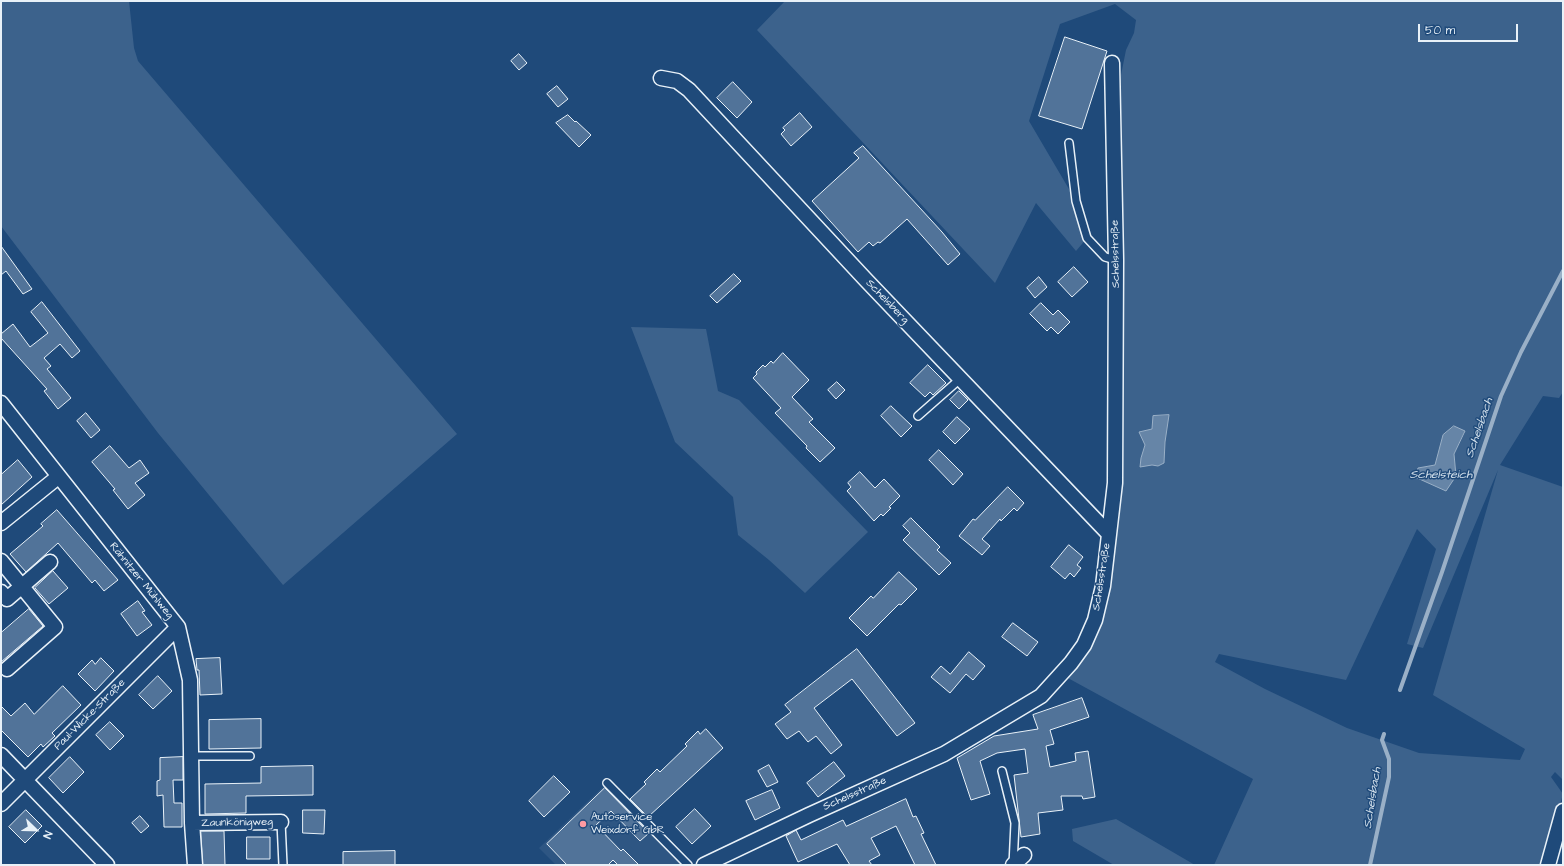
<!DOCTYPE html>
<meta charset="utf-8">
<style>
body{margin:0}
#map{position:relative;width:1564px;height:866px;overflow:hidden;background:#1f4a7a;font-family:"Architects Daughter",sans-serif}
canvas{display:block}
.frame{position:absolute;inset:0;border:2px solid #e8f1f8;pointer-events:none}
.north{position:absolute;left:16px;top:810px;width:40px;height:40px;-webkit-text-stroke:3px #1f4a7a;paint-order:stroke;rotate:113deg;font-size:11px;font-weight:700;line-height:16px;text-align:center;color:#e8f1f8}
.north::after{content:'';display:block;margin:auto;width:14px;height:18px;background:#e8f1f8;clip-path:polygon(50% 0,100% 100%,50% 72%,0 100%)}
.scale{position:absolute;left:1418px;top:24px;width:100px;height:18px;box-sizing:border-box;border:2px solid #e8f1f8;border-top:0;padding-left:5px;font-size:12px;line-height:14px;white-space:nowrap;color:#e8f1f8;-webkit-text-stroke:3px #1f4a7a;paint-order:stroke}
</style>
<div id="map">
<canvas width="1564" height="866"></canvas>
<div class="frame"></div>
<div class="north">N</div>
<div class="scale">50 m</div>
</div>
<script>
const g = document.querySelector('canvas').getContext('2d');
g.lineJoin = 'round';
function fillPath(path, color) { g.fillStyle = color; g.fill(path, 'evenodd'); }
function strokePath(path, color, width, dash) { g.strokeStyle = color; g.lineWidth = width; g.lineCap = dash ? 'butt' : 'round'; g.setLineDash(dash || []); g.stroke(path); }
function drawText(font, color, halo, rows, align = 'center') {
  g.font = font + ' "Architects Daughter",sans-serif'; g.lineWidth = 3; g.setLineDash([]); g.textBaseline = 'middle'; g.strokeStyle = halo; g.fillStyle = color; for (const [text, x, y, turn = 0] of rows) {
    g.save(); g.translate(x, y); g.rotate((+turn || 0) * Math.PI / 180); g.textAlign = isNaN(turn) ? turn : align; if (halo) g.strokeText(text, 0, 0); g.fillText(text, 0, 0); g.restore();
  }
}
const built = new Path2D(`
 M607,783l81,82h-132l-17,-17z`);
const green = new Path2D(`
 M1,1h128l5,47 4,13 319,373 -174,151 -125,-152 -157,-207z
 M785,1h778v391l-4,6 -16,-2 -43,69 63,22v293l-8,-8 -4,5 12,17 -20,71h-329l39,-86 -187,-102 46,-110 5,-472 9,-45 8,-17 2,-13 -21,-16 -55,20 -31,97 47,80 11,37 -11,13 -40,-48 -41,80 -238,-253zM1152,429l13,13 -1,21 -6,3 -6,-1 -11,-7zM1465,432l-11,22 2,22 -38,-8 17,-3zM1498,470l-65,225 92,54 -5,11 -101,-7 -72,-25 -82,-39 -50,-27 4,-8 127,26 71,-151 19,20 -29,95 16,4z
 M631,327l75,2 12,62 21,9 129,132 -63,61 -36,-33 -31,-25 -5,-38 -58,-55z
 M1116,819l79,46h-81l-41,-24 -1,-12z`);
const water = new Path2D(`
 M1169,415l-4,27 -1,21 -6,3 -6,-1 -12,2 1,-9 4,-13 -6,-13 13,-3 1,-13z
 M1454,426l11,5 -11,23 2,22 -10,15 -31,-14 3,-9 17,-3 8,-30z`);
const stream = new Path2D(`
 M1400,690l42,-118 59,-176 20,-44 42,-81
 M1370,865l19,-88v-18l-7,-19 2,-6`);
const building = new Path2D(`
 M1065,37l42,14 -25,78 -43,-13z
 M519,54l8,9 -8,7 -8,-9z
 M733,82l19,20 -15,16 -20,-20z
 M557,86l11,13 -10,8 -11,-13z
 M800,113l12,14 -21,19 -10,-12 4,-4 -2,-2z
 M568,115l7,7 1,-1 15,14 -12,12 -23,-24z
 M863,146l79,86 18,22 -12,11 -41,-46 -27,24 -2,-1 -5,4 -4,-4 -11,10 -46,-51 47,-43 -5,-5z
 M1,246l31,43 -9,5 -17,-23 -5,4z
 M1074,267l14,15 -16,15 -14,-15z
 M734,274l7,7 -24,22 -7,-7z
 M1039,277l8,10 -12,11 -8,-10z
 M42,302l38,49 -8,7 -12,-14 -16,14 7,8 -4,3 24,29 -13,11 -14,-18 3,-2 -46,-51v-4l12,-10 17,23 18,-14 -17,-21z
 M1041,303l12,12 5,-5 12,12 -12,12 -7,-7 -4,4 -17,-17z
 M783,353l26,27 -17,17 21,22 -4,3 26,26 -15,14 -14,-14 1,-2 -32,-33 6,-5 -28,-30 4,-4 -1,-2 7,-7 2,2 6,-6 2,2z
 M928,365l18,18 -13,12 -3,-3 -5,5 -15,-14z
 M837,382l8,8 -9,9 -8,-9z
 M959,391l9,9 -9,9 -9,-9z
 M891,406l21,20 -11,11 -20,-21z
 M86,413l14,17 -9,8 -14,-17z
 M957,417l13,12 -15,15 -12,-12z
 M110,446l19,22 11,-8 9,13 -14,10 10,12 -17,14 -15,-19 2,-1 -23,-27z
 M939,450l24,24 -10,11 -24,-25z
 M18,460l14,17 -31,28v-30z
 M860,472l15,16 9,-9 16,17 -11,11 2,1 -8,8 -2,-2 -7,7 -27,-30 4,-4 -3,-4z
 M1008,487l16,16 -7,8 -3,-3 -13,13 -1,-2 -18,20 8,7 -8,9 -23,-19 14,-17 2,1z
 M57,510l61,70 -14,11 -9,-11 -3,3 -34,-40 -32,29 -16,-18 33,-28 -2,-2z
 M911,518l29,29 -3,3 14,13 -12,12 -36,-35 7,-7 -7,-7z
 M1069,545l14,12 -6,8 4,3 -7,9 -4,-4 -5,6 -14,-12z
 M53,571l15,17 -19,16 -14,-16z
 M899,572l18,17 -16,16 -2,-1 -32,32 -18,-18 22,-22 2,2z
 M138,601l7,10 -3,1 10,13 -15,11 -16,-22z
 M29,609l14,17 -42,36v-29z
 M1013,623l25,19 -11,14 -25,-19z
 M857,649l58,74 -18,13 -45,-57 -38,29 28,37 -11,9 -15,-18 -8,6 -9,-11 -12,8 -12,-15 16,-12 -6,-7z
 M969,652l16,14 -12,14 -7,-6 -16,19 -19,-16 10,-11 9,8z
 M101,658l13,13 -19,20 -17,-17 14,-14 3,4z
 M220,658l2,36 -22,1 -1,-25h-2l-1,-11z
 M158,676l14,15 -19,18 -14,-14z
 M63,686l18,19 -29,28 3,3 -12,11 -2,-3 -13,13 -27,-27v-24l10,10 14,-13 9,11z
 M1082,698l7,19 -39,13 4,14 -8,2 4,21 26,-6 -1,-8 13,-2 7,46 -12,2 -1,-3h-21l2,14 -25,3 2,21 -19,3 -7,-62 14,-2 -3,-24 -28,4 -17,8 10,33 -19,6 -14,-42 37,-22 44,-7 -5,-14z
 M261,719v29l-52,1v-29z
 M110,722l14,14 -14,14 -14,-15z
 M706,729l17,19 -75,69 -18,-18 16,-15 -2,-2 13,-13 3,3 27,-26 -2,-2 13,-13 2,3z
 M70,757l14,15 -21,21 -14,-15z
 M183,757v23h-10l1,23h8v24h-18l-1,-32 -6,1v-15l3,-1v-22z
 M834,762l11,14 -27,21 -11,-14z
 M769,765l9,17 -11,5 -9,-16z
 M313,766v29l-67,1v17l-41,1v-30l56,-1v-16z
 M554,776l16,16 -26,25 -15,-16z
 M605,788l44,45 -9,8 -29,-30 -15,14 25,26 2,-2 16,16h-21l-5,-5 -5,5h-41l-20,-21z
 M772,790l8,18 -25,12 -9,-19z
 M906,799l7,18 3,-1 8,17 -3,1 15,31h-21l-19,-39 -25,12 9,17 -11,6 3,4h-22l-13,-21 -39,18 -12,-26 10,-6 5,10 42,-20 3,6z
 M695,809l16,17 -19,18 -16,-17z
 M26,810l16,16 -17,17 -16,-16z
 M303,810h22l-1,24 -21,-1z
 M140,816l9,10 -8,7 -9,-10z
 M201,831h23l1,34h-22z
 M247,837h23v22h-23z
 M395,851v14h-52v-13z`);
const lane = new Path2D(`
 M1069,143l7,58 11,37 18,19 11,3
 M918,416l42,-37
 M192,756h58
 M1002,771l13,52 -2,42
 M607,783l81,82
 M281,822l2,43`);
const street = new Path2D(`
 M661,78l16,3 12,9 177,190 242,253
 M1,403l177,224 12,53 2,143 3,42
 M1,523l57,-46
 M1,561l54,66 -48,42
 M1,592l6,7 43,-37
 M1,755l106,110
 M1,804l177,-177
 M192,823l89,-1
 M704,865l105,-50 135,-61 97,-58 30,-33 13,-18 11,-25 8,-34 12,-103 1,-223 -4,-197
 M1013,865l11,-10
 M1548,865l15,-54`);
const markers = [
 [583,824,4,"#ff9aa2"]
];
const streetNames = [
 ["Schelsstraße",1116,254,-91],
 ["Schelsberg",887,302,46],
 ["Schelsstraße",1102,577,-81],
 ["Rähnitzer Mühlweg",141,581,51],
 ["Paul-Wicke-Straße",90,715,-45],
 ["Schelsstraße",855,794,-24],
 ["Zaunkönigweg",237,823,-1]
];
const poiNames = [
 ["Autoservice",591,818],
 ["Weixdorf GbR",591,831]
];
const waterNames = [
 ["Schelsbach",1480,428,-71],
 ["Schelsteich",1441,475],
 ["Schelsbach",1373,798,-81]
];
fillPath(built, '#2e5683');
fillPath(green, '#3c628c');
fillPath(water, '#6685a7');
strokePath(water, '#9ab0c7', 1);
strokePath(stream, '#9ab0c7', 4);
fillPath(building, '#517399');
strokePath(building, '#e8f1f8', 1);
strokePath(lane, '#e8f1f8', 10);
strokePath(street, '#e8f1f8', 17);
strokePath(lane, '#1f4a7a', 7);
strokePath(street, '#1f4a7a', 14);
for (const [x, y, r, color] of markers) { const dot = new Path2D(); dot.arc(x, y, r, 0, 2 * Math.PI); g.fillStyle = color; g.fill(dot); strokePath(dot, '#1f4a7a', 1.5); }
drawText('11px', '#e8f1f8', '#1f4a7a', streetNames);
drawText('11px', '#e8f1f8', '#1f4a7a', poiNames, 'left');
drawText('italic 12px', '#d4e1ec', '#1f4a7a', waterNames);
</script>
